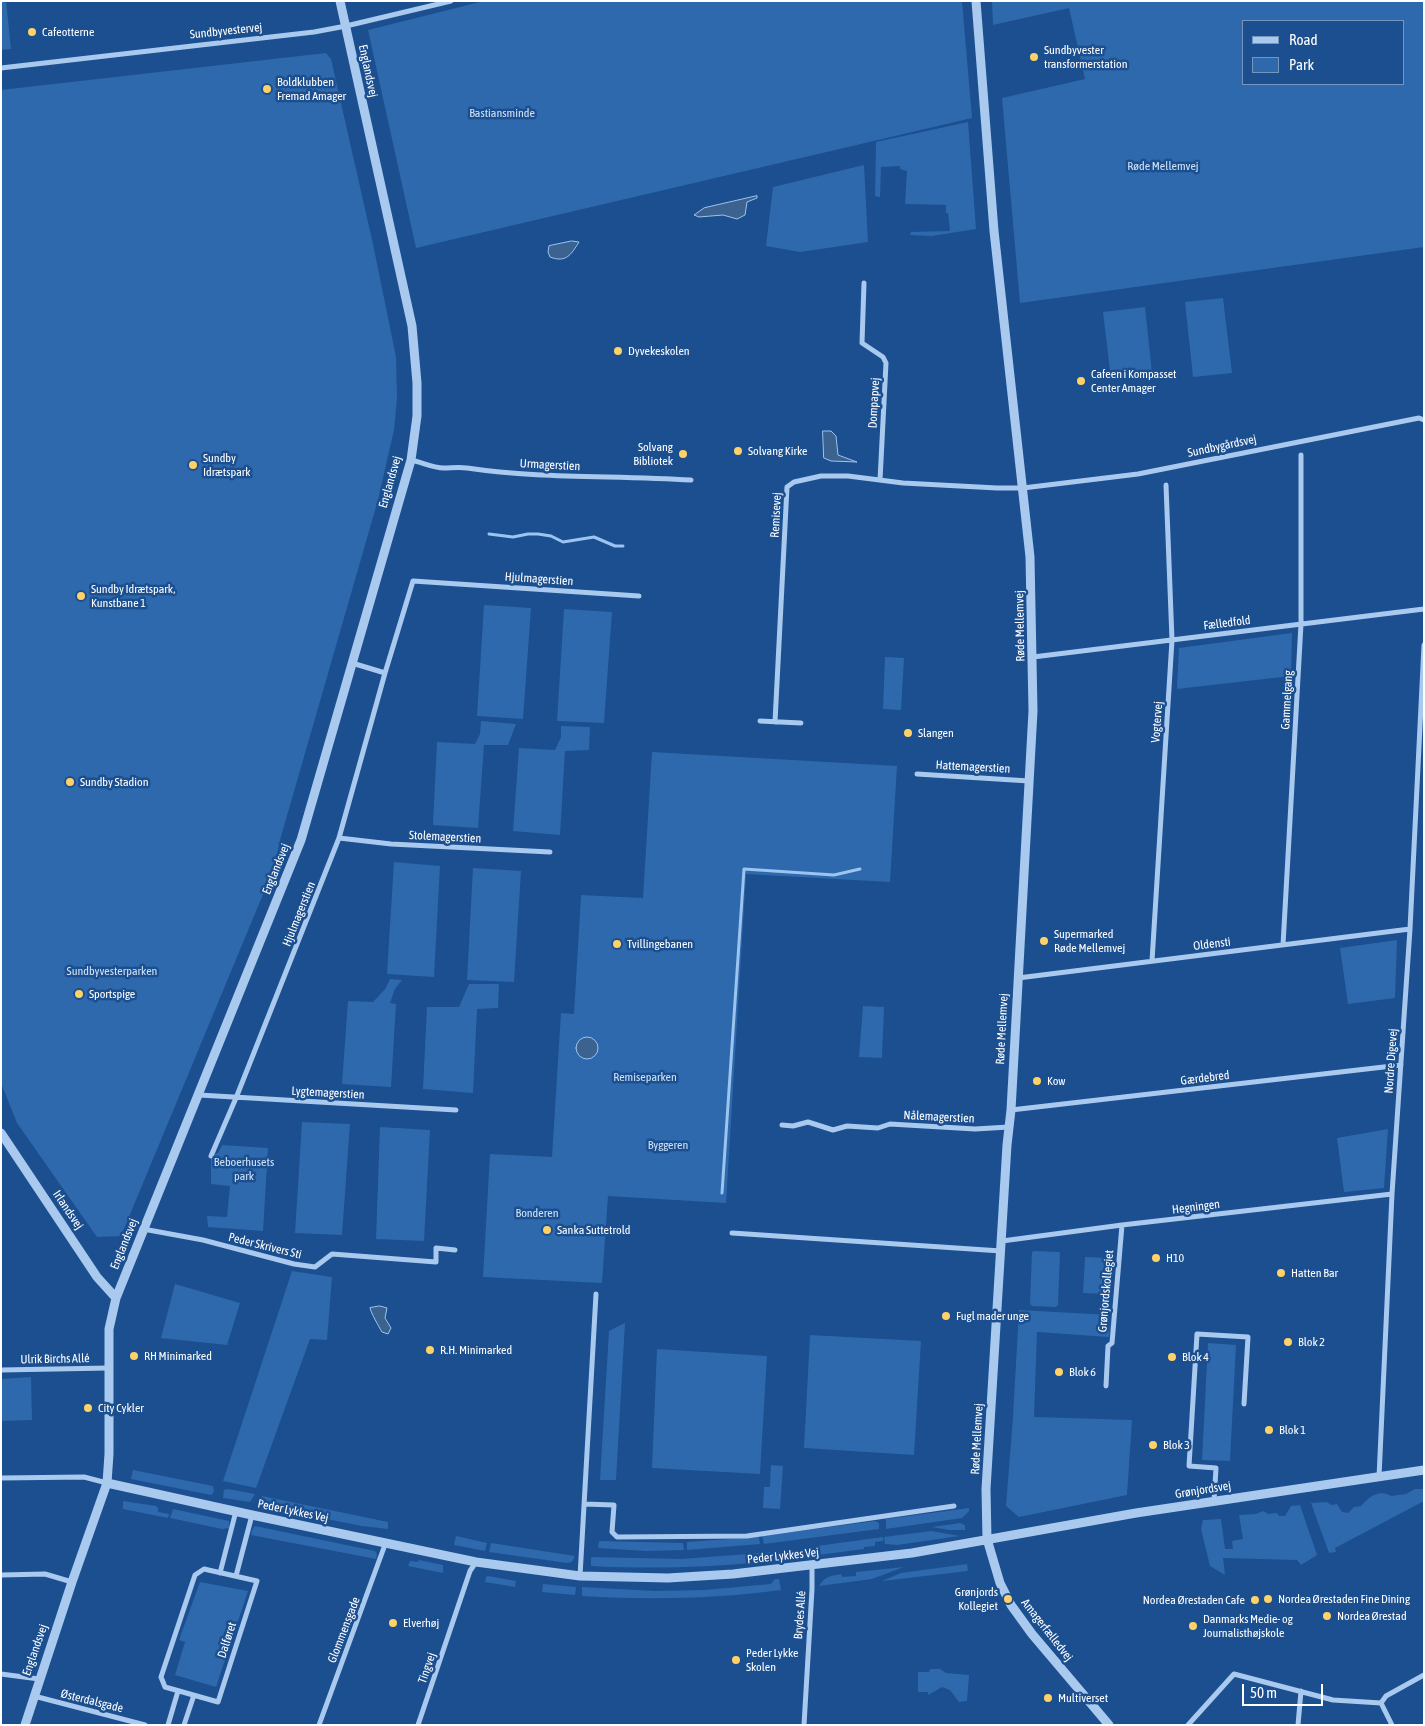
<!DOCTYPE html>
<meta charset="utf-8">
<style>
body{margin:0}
#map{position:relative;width:1425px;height:1726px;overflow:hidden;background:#1b4f8f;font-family:"Asap Condensed",sans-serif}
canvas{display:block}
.frame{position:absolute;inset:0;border:2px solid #fff;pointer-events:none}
.legend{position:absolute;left:1242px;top:20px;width:162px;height:65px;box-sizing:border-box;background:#1b4f8f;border:1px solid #7695bc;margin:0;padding:6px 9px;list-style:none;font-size:15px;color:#fff}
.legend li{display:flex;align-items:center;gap:10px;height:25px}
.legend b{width:25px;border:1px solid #7695bc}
.scale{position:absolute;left:1242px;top:1684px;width:81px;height:22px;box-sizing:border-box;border:2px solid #fff;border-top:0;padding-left:6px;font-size:15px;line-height:18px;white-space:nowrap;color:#fff;-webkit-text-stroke:4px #1b4f8f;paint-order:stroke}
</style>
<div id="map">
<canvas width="1425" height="1726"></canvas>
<div class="frame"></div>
<ul class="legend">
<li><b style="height:6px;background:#a9c9ee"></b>Road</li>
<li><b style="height:14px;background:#2e69ad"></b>Park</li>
</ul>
<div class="scale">50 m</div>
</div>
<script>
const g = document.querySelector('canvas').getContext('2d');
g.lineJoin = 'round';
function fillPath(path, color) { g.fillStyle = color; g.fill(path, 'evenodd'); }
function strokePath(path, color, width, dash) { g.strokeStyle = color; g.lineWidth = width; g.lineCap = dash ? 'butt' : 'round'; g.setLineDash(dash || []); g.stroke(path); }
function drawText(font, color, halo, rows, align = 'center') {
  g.font = font + ' "Asap Condensed",sans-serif'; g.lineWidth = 5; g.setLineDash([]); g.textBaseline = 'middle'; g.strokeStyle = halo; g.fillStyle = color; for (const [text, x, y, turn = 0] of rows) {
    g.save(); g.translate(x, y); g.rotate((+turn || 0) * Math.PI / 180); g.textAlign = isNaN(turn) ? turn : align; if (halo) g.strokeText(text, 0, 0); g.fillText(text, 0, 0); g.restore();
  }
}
const green = new Path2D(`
 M1,1h5l5,48 -10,1z
 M484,1h478l10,117 -556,130 -48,-218z
 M992,1h431l1,246 -404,56 -18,-205 83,-19 -16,-71 -76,17zM1404,21v63h-160v-63z
 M326,53l5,6 42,185 23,113 1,41 -3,32 -16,70 -98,340 -6,28 -153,368 -24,1 -80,-114 -16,-40v-993z
 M968,122l8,107 -44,7 -22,-1 1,-3 39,-1 -2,-18h-2v-8l-41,-1 2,-33 -7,-2v-3l-19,1 -1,30 -5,-1 1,-54z
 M864,165l4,77 -68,10 -34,-6 7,-59z
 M1223,298l9,75 -39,4 -8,-75z
 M1145,307l7,66 -41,6 -8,-67z
 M484,605l47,3 -8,111 -46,-3z
 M564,609l48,3 -8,111 -47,-2z
 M1292,633l-1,43 -114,13 2,-41z
 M885,657l19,1 -3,52 -18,-1z
 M481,721l35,3 -8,21h-24l-6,83 -45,-3 4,-83 38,2 5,-10z
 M561,726l29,1 -1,23 -24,1 -5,84 -47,-4 6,-83 36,2 6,-13z
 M652,752l245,14 -7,116 -144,-8 -20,329 -118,-7 -6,87 -119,-6 7,-123 62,3 9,-144 13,1 7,-119 62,3z
 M394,862l46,4 -6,111 -47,-3z
 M473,868l48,3 -7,111 -47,-2z
 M1397,940l-2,58 -47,6 -8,-56z
 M390,979l12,1 -7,9 -5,14 6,1 -5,83 -49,-3 6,-83 25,1 12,-13z
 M469,984h30l-1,24 -21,1 -4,84 -50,-4 4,-82h32z
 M863,1006l21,1 -2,51 -23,-1z
 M302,1122l48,2 -8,111 -47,-2z
 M380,1127l50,3 -6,111 -48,-2z
 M1388,1129l-4,59 -40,4 -7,-54z
 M222,1145l46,3 -5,83 -55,-4 -1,-11 20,1 3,-31 -19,-2v-28l7,-3z
 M1034,1251l25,1 1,1 -2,52 -2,2 -24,-1 -2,-2 2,-52z
 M1085,1257l23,1 -2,36 -23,-1z
 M292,1271l40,6 -5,63 -17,-1 -54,149 -33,-7z
 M175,1284l65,19 -13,42 -66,-7z
 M1019,1310l91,5 -1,22 -72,-5 -3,85 98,3 -5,75 -108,22 -13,-11 7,-89z
 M625,1323l-9,157h-16l9,-149z
 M810,1335l111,6 -7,114 -110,-7z
 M1208,1343l28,2 -6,116 -28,-1z
 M657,1349l110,7 -7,118 -108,-6z
 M31,1377l1,43 -31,1v-42z
 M771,1465l12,1 -3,43 -17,-1 1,-21h6z
 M133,1470l80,16 1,6 -3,3 -80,-16z
 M228,1489l27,5 -5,8 -27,-4 1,-8z
 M1415,1489h9v12l-89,47 1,4 -7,1 -18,-50 16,-1 4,3 6,-1 5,8 6,1 6,-6 7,-1c8,-9 18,-17 30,-10l15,-2z
 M262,1496l126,26v7l-26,-3 -102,-20 -1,-2z
 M123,1501l33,5 2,2v4l11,2 -1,4 -45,-9z
 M1300,1505l17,50 -16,10 -4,-5 -74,-2 2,17 -15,-9 -9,-37 2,-9 18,-1 4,30h8l-1,-8 11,-2 -4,-24 17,-1 7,-3 5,3 9,-1 2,3h6l6,-10z
 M969,1508v3l-7,7 -76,11v-10z
 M173,1509l56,12v7l-7,1 -52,-11z
 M875,1521l4,2v6l-115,15 -2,-8z
 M960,1523l5,2v5h-16l-17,-3z
 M255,1526l120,25 2,3 -1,5 -125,-24 1,-5z
 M931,1531l29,5 -63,9 -12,-1 -1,-7z
 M456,1536l31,7 -2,8 -31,-6z
 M759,1537l1,7 -73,6v-8z
 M883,1537v4l-8,1v4l-11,1v2l-46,6 -1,-9z
 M599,1541l84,2 1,7 -38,1 -48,-3z
 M491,1543l84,13 -3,6 -5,1 -78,-11z
 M774,1552h1l1,8c-62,8 -123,9 -185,6v-9l90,2z
 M419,1560l24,5v8l-35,-7 2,-5 8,1z
 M967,1564l1,7 -86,10 19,-8z
 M904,1567l-32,12 -53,7c6,-10 12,-10 22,-12l1,3 14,-1v-4z
 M488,1576l28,5 -1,6 -30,-5 1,-5z
 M775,1579h4l2,11c-68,9 -132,10 -199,6v-9l73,4 49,-1 67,-6z
 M200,1582l48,9 -32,96 -41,-12 10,-33 -6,-2z
 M543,1584l33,3 -1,8 -33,-3z
 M930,1669h10l6,4 23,2 -2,26 -8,1 -9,-12 -8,-3 -14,8v-3h-10v-20h11z`);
const water = new Path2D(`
 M757,196v2l-10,4 -2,13 -8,4 -14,-4 -24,2 -5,-2 10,-7z
 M572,241l7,1c-8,13 -13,21 -29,15l-2,-5 1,-6z
 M823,431h8l5,5 2,19 19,7 -26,-1 -7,-3z
 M576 1048a11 11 0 1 1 22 0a11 11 0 1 1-22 0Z
 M380,1306l7,2 -2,10 6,10 -3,6 -6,-2c-3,-5 -11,-19 -12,-24z`);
const stream = new Path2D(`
 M489,534l24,3 15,-3h10l13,2 12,6 31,-5 21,9h8
 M722,1193l22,-324 90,6 26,-6`);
const minor = new Path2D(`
 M1,68l313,-36 32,-6 105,-25
 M864,283l-2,60 21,14 3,6 -6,117
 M411,460c10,2 22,8 33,8 7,0 15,-1 23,0 74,11 149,7 224,12
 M1033,657l391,-48
 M352,663l33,10
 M760,721l41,2
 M775,722l12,-235 7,-5 27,-6h27l55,7 94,5h26l115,-14 281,-56 5,2
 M917,774l112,7
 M339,838l52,6 159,8
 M1283,945l18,-321v-169
 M1152,961l20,-321 -6,-155
 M1018,978l392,-49
 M199,1095l257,15
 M1011,1110l390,-45
 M782,1125l11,1 15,-4 25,8 14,-4 31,2 12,-4 85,5 34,-2
 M211,1156l25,-58 103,-260 46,-165 28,-92 226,15
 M143,1229l60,11 91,24 21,3 17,-13 104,8v-14l19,2
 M732,1233l269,18
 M1002,1241l120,-16 270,-31
 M1,1370l108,-2
 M1106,1386l2,-40 4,-3 10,-118
 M1379,1477l13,-283 18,-265 14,-284
 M1,1478l83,-1 23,6
 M1214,1501l2,-33 -27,-2 8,-132 51,3 -4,67
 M584,1504l30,1 -2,27 5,5 130,-1 207,-30
 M204,1569l53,12 -39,121 -53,-15 -4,-10 34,-102z
 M220,1573l16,-62
 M1,1575l44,-1 27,8
 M236,1576l16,-61
 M580,1576l16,-282
 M1,1674l38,5
 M34,1696l111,29
 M1381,1703l5,-7 38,-21
 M1381,1703l11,22
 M168,1725l10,-34
 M184,1725l10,-30
 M319,1725l67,-183
 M418,1725l52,-154 6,-9
 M804,1725l8,-136v-23
 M1188,1725l46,-51 99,26 48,3
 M1298,1725l3,-34`);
const tertiary = new Path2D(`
 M976,1l18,230 36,326 3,154 -22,399 -4,35 -21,344 1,50 13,44 11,22 21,29 77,91
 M1,1133l96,144 19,21
 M107,1483l145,32 224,47 104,14 88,2 65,-4 179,-21 224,-40 288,-43
 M25,1725l47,-143 35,-99 2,-29v-125l7,-31 185,-458 110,-380 6,-44v-33l-5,-57 -72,-325`);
const markers = [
 [32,32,5,"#ffd166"],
 [1034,57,5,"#ffd166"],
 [267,89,5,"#ffd166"],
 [618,351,5,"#ffd166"],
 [1081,381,5,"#ffd166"],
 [738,451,5,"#ffd166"],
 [683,454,5,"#ffd166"],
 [193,465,5,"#ffd166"],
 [81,596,5,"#ffd166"],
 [908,733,5,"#ffd166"],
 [70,782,5,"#ffd166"],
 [1044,941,5,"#ffd166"],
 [617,944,5,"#ffd166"],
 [79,994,5,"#ffd166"],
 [1037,1081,5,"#ffd166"],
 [547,1230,5,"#ffd166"],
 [1156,1258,5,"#ffd166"],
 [1281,1273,5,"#ffd166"],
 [946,1316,5,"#ffd166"],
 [1288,1342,5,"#ffd166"],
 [430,1350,5,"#ffd166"],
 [134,1356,5,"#ffd166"],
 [1172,1357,5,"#ffd166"],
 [1059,1372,5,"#ffd166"],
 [88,1408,5,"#ffd166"],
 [1269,1430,5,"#ffd166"],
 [1153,1445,5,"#ffd166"],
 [1008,1599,5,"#ffd166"],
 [1268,1599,5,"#ffd166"],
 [1255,1600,5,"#ffd166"],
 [1327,1616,5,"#ffd166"],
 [393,1623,5,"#ffd166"],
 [1193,1626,5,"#ffd166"],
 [736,1660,5,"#ffd166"],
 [1048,1698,5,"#ffd166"]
];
const streetNames = [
 ["Sundbyvestervej",226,31,-6],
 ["Englandsvej",368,71,78],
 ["Dompapvej",874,403,-87],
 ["Sundbygårdsvej",1222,446,-12],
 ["Urmagerstien",550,465,3],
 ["Englandsvej",390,482,-74],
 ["Remisevej",776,515,-87],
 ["Hjulmagerstien",539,579,4],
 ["Fælledfold",1227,623,-7],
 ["Røde Mellemvej",1020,626,-91],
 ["Gammelgang",1287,700,-87],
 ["Vogtervej",1157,722,-86],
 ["Hattemagerstien",973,767,3],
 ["Stolemagerstien",445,837,3],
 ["Englandsvej",276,869,-68],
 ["Hjulmagerstien",299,914,-68],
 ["Oldensti",1212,944,-7],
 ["Røde Mellemvej",1002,1029,-87],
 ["Nordre Digevej",1391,1061,-86],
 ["Gærdebred",1205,1078,-7],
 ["Lygtemagerstien",328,1093,3],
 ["Nålemagerstien",939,1117,3],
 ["Hegningen",1196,1207,-7],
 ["Irlandsvej",68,1210,56],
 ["Englandsvej",124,1244,-68],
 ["Peder Skrivers Sti",265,1246,14],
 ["Grønjordskollegiet",1106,1291,-85],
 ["Ulrik Birchs Allé",55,1359,-1],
 ["Røde Mellemvej",977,1439,-87],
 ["Grønjordsvej",1203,1490,-9],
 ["Peder Lykkes Vej",293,1511,12],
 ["Peder Lykkes Vej",783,1556,-6],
 ["Brydes Allé",800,1615,-86],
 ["Glommensgade",344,1630,-69],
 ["Amagerfælledvej",1047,1630,52],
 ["Dalføret",227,1640,-72],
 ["Englandsvej",35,1650,-71],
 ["Tingvej",427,1668,-71],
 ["Østerdalsgade",92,1701,14]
];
const poiNames = [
 ["Cafeotterne",42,32],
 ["Sundbyvester",1044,50],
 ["transformerstation",1044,64],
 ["Boldklubben",277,82],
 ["Fremad Amager",277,96],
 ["Dyvekeskolen",628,351],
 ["Cafeen i Kompasset",1091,374],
 ["Center Amager",1091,388],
 ["Solvang",673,447,"right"],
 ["Bibliotek",673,461,"right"],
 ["Solvang Kirke",748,451],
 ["Sundby",203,458],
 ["Idrætspark",203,472],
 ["Sundby Idrætspark,",91,589],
 ["Kunstbane 1",91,603],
 ["Slangen",918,733],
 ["Sundby Stadion",80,782],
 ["Supermarked",1054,934],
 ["Røde Mellemvej",1054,948],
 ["Tvillingebanen",627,944],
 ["Sportspige",89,994],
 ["Kow",1047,1081],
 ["Sanka Suttetrold",557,1230],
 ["H10",1166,1258],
 ["Hatten Bar",1291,1273],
 ["Fugl mader unge",956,1316],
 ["Blok 2",1298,1342],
 ["R.H. Minimarked",440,1350],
 ["RH Minimarked",144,1356],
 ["Blok 4",1182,1357],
 ["Blok 6",1069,1372],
 ["City Cykler",98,1408],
 ["Blok 1",1279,1430],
 ["Blok 3",1163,1445],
 ["Grønjords",998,1592,"right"],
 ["Kollegiet",998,1606,"right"],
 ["Nordea Ørestaden Fine Dining",1278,1599],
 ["Nordea Ørestaden Cafe",1245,1600,"right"],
 ["Nordea Ørestad",1337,1616],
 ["Danmarks Medie- og",1203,1619],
 ["Journalisthøjskole",1203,1633],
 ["Elverhøj",403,1623],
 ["Peder Lykke",746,1653],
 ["Skolen",746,1667],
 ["Multiverset",1058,1698]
];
const parkNames = [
 ["Bastiansminde",502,113],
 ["Røde Mellemvej",1163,166],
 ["Sundbyvesterparken",112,971],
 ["Remiseparken",645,1077],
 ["Byggeren",668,1145],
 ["Beboerhusets",244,1162],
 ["park",244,1176],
 ["Bonderen",537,1213]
];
fillPath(green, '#2e69ad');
fillPath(water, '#3c6290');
strokePath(water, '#9cc4f0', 1);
strokePath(stream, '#9cc4f0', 3);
strokePath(minor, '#a9c9ee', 5);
strokePath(tertiary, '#a9c9ee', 9);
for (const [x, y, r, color] of markers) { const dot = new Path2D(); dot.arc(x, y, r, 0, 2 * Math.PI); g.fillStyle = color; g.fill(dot); strokePath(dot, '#1b4f8f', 2); }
drawText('12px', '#fff', '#1b4f8f', streetNames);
drawText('12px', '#fff', '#1b4f8f', poiNames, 'left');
drawText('12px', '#cfe3fa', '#1b4f8f', parkNames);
</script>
